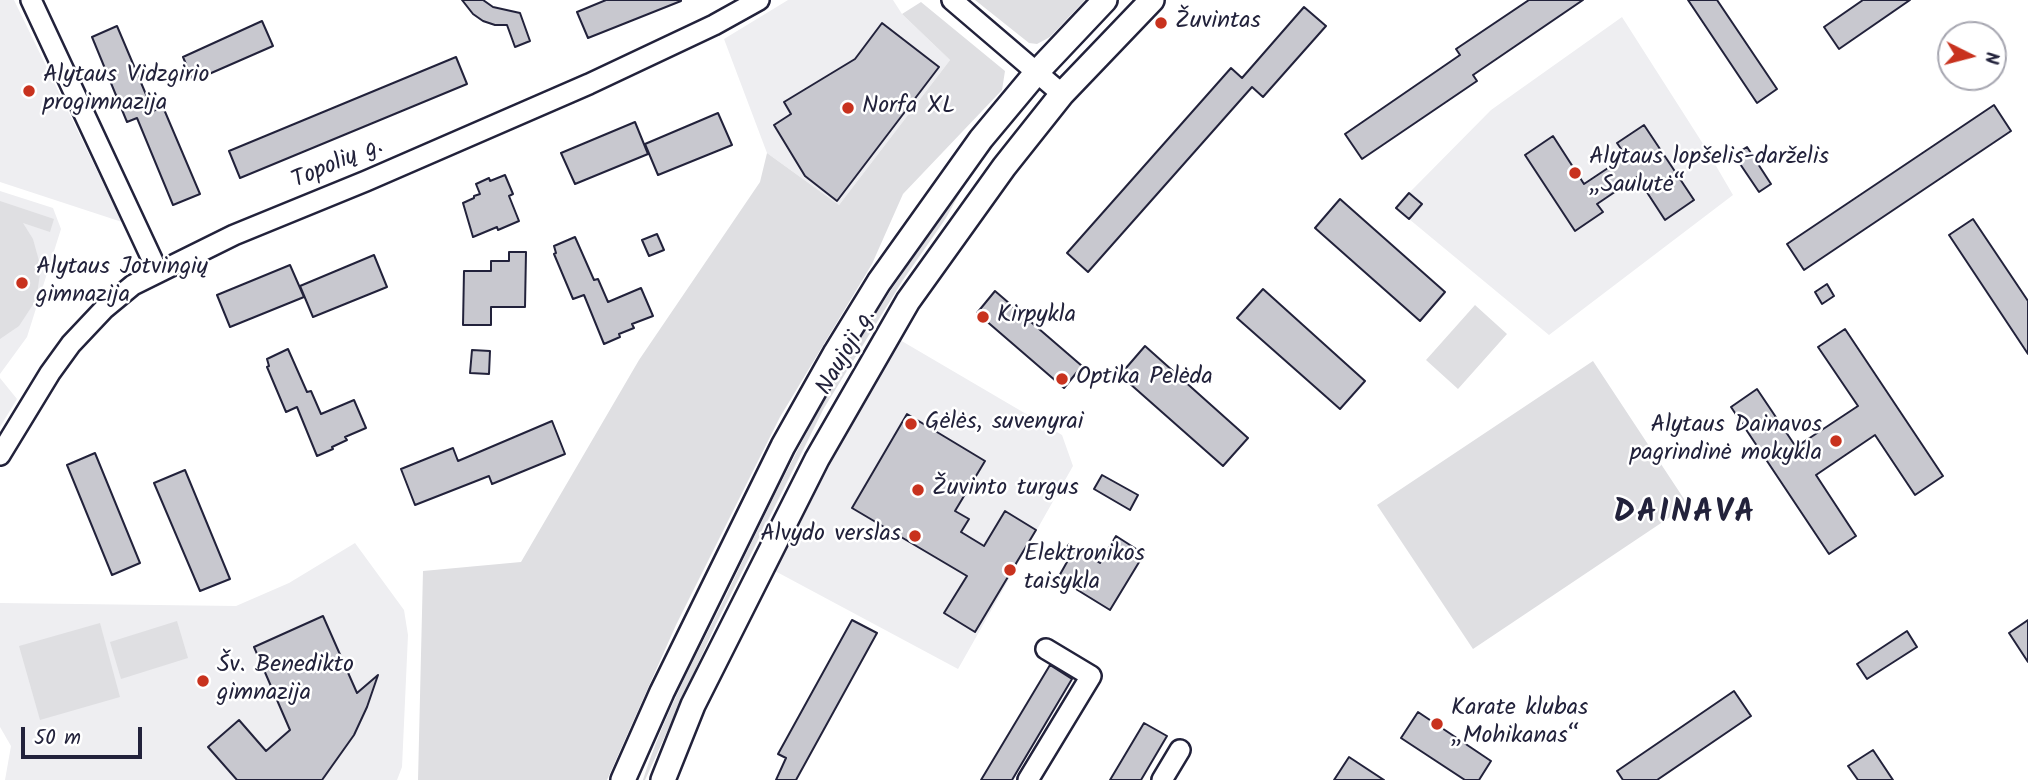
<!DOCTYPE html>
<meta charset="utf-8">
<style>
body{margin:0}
#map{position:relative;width:2028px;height:780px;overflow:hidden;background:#fff;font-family:Kalam,sans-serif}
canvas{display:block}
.north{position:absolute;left:1937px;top:21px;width:70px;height:70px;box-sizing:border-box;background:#fff;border:2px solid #a7a7b1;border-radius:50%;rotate:96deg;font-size:19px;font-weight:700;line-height:28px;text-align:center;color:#22223b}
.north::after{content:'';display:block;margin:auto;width:24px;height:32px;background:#c8321e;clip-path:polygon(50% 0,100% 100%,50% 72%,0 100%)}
.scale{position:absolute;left:21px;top:727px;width:121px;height:32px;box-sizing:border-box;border:4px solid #22223b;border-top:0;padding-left:9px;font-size:21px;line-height:24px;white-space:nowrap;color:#22223b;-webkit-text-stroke:5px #fff;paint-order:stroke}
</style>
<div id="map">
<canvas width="2028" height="780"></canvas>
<div class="north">N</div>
<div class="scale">50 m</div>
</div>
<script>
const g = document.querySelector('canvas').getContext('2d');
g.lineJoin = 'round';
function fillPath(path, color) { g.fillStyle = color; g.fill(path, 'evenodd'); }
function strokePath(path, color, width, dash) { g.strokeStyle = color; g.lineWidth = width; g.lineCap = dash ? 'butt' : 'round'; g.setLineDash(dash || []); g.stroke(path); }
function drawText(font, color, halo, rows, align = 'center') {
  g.font = font + ' Kalam,sans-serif'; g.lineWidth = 5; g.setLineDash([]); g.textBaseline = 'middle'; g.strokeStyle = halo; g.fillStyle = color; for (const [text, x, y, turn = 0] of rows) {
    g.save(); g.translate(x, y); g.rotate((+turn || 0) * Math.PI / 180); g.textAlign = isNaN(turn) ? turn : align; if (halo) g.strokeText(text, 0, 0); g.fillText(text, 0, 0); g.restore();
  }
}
const built = new Path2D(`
 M0,0h14l108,222 -122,-40z
 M788,0h105l9,14 48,46 -111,145 -72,-52 -43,-114z
 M1622,17l83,130 28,48 -184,140 -140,-116v-26l82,-83z
 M0,191l53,17 8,21 -34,108 -27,37z
 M900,340l162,95 11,31 -115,203 -183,-98 70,-135z
 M0,378l17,21 -17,28z
 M355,543l49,67 4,25 -6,132 -5,13h-392l6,-34 -11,-19v-124l236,3 53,-23z`);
const green = new Path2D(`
 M975,0h110l-35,37 -13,7 -8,-1z
 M921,2l84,69 -3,19 -99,104 -31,70 -92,153 -104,208 -69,155h-189l5,-209 98,-9 118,-202 121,-178 7,-29 72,52 111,-145 -48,-46z
 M963,187l-17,31 -43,62 -79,128 -108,216 -71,156h-2c20,-64 53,-124 83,-184 39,-82 78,-163 124,-241 35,-59 74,-113 113,-168z
 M0,201l54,18 -4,13 -27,-9 10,16 8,29 -5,32 -17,26 -19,13z
 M1475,305l32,29 -49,55 -32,-29z
 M1593,361l95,144 -215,144 -96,-144z
 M177,621l11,37 -67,21 -11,-37z
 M100,623l20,74 -80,23 -21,-74z`);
const building = new Path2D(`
 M462,0h21l10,7 27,6 10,28 -15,6 -8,-22h-12l-12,-4 -10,-7z
 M606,0h75v1l-93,37 -11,-26z
 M1529,0h54l-110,75 4,6 -115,78 -17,-25 115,-79 -4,-6z
 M1688,0h29l60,89 -20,14z
 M1863,0h47l-71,49 -15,-22z
 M1304,7l22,19 -63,71 -11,-10 -164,185 -21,-19 164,-185 11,10z
 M262,21l11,25 -80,35 -10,-24z
 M882,23l57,44 -102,134 -32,-25 -31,-51 17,-11 -7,-12 71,-43z
 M117,26l36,85 10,-4 37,87 -27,11 -36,-87 -10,4 -35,-85z
 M456,57l11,27 -227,94 -11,-27z
 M1994,105l17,26 -207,139 -17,-26z
 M718,113l14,32 -74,30 -13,-31z
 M635,122l13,32 -73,30 -14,-31z
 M1644,125l50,75 -29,20 -28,-43 -40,27 6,8 -28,19 -50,-76 28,-19 31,48 42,-28 -9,-13z
 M1747,147l24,37 -12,8 -25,-37z
 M505,175l8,19 -4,2 10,25 -21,9 -1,-3 -24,10 -10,-34 11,-5v-2l6,-2 -4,-10 13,-6 1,3z
 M1409,193l13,11 -13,15 -13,-11z
 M1340,199l105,93 -25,29 -105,-93z
 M1973,219l55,82v53l-79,-119z
 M657,234l7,16 -15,6 -7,-16z
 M575,237l19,43 4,-1 10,23 33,-14 12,28 -21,8 2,4 -15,6 1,3 -16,7 -20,-49 -11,4 -19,-45 2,-1 -2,-7z
 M509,252h17l-1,55h-34v18h-28l1,-54h27v-10h18z
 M374,255l13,32 -74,30 -13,-31z
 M290,265l14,32 -74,30 -13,-32z
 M1827,284l7,12 -12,8 -7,-12z
 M1263,289l102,92 -25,28 -103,-91z
 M995,291l87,75 -18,22 -87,-75z
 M1845,329l98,147 -28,19 -40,-60 -59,40 40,61 -27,18 -98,-147 26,-18 39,58 62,-41 -40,-59z
 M1145,346l103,92 -25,28 -103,-91z
 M288,349l19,43 4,-1 10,23 33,-14 12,28 -21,9 2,3 -15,7 1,2 -16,7 -20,-49 -11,5 -19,-45 2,-1 -2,-7z
 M472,350l18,1 -1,23 -19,-1z
 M907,414l78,47 -30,50 14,8 -8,13 23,14 21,-35 31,19 -61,102 -31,-19 23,-37 -115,-68z
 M552,421l13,33 -73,30 -3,-8 -74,29 -14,-36 52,-21 5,13z
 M95,453l45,110 -28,12 -45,-110z
 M185,470l45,109 -30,12 -46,-108z
 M1102,475l36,20 -8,15 -36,-21z
 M1116,536l28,18 -34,56 -52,-32 9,-16 -7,-4 9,-14 31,19z
 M323,616l34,77 21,-18 -11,32 -13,28 -32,45h-85l-29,-33 31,-27 27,31 24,-21 -36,-83z
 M852,620l25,13 -81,147h-20l10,-22 -8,-4z
 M2028,620v42l-19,-29z
 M1907,631l10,16 -50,32 -10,-15z
 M1050,665l22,14 -60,101h-31z
 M1734,691l17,25 -94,64h-34l-6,-9z
 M1418,712l73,49 -12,19h-14l-64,-42z
 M1144,723l23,13 -26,44h-31z
 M1873,750l20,30h-35l-10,-14z
 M1349,757l35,23h-50z`);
const minor = new Path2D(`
 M31,0l127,272
 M952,0l110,94
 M0,455l50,-82 21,-29 33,-35 29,-24 101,-50 132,-54 223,-97 125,-59 45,-25
 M1028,780l63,-104 -45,-27
 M1162,780l18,-30`);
const major = new Path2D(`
 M623,780l39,-88 121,-246 53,-94 43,-70 102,-143 56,-67 68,-72
 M663,780l30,-75 124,-246 91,-158 96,-134 58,-73 90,-94`);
const markers = [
 [1161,23,7,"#c8321e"],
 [29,91,7,"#c8321e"],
 [848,108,7,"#c8321e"],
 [1575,173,7,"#c8321e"],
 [22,283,7,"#c8321e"],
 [983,317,7,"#c8321e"],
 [1062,379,7,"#c8321e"],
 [911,424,7,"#c8321e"],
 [1836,441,7,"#c8321e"],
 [918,490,7,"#c8321e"],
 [915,536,7,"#c8321e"],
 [1010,570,7,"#c8321e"],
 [203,681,7,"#c8321e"],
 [1437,724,7,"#c8321e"]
];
const poiNames = [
 ["Žuvintas",1175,23],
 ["Alytaus Vidzgirio",43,77],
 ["progimnazija",43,105],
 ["Norfa XL",862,108],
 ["Alytaus lopšelis-darželis",1589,159],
 ["„Saulutė“",1589,187],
 ["Alytaus Jotvingių",36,269],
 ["gimnazija",36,297],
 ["Kirpykla",997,317],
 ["Optika Pelėda",1076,379],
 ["Gėlės, suvenyrai",925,424],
 ["Alytaus Dainavos",1822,427,"right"],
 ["pagrindinė mokykla",1822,455,"right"],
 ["Žuvinto turgus",932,490],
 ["Alvydo verslas",901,536,"right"],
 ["Elektronikos",1024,556],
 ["taisykla",1024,584],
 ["Šv. Benedikto",217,667],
 ["gimnazija",217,695],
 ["Karate klubas",1451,710],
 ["„Mohikanas“",1451,738]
];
const streetNames = [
 ["Topolių g.",338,165,-23],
 ["Naujoji g.",848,353,-60]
];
const districtNames = [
 ["DAINAVA",1685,516]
];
fillPath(built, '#eeeef1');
fillPath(green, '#dfdfe2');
fillPath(building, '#c8c8cf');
strokePath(building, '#22223b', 2);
strokePath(minor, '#22223b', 24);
strokePath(major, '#22223b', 28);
strokePath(minor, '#fff', 19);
strokePath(major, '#fff', 23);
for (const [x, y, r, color] of markers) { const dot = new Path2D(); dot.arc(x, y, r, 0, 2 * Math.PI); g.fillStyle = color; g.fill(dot); strokePath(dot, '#fff', 2.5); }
drawText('24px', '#22223b', '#fff', poiNames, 'left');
drawText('24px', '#22223b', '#fff', streetNames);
g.letterSpacing = '2px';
drawText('bold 32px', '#22223b', '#fff', districtNames);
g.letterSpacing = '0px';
</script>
